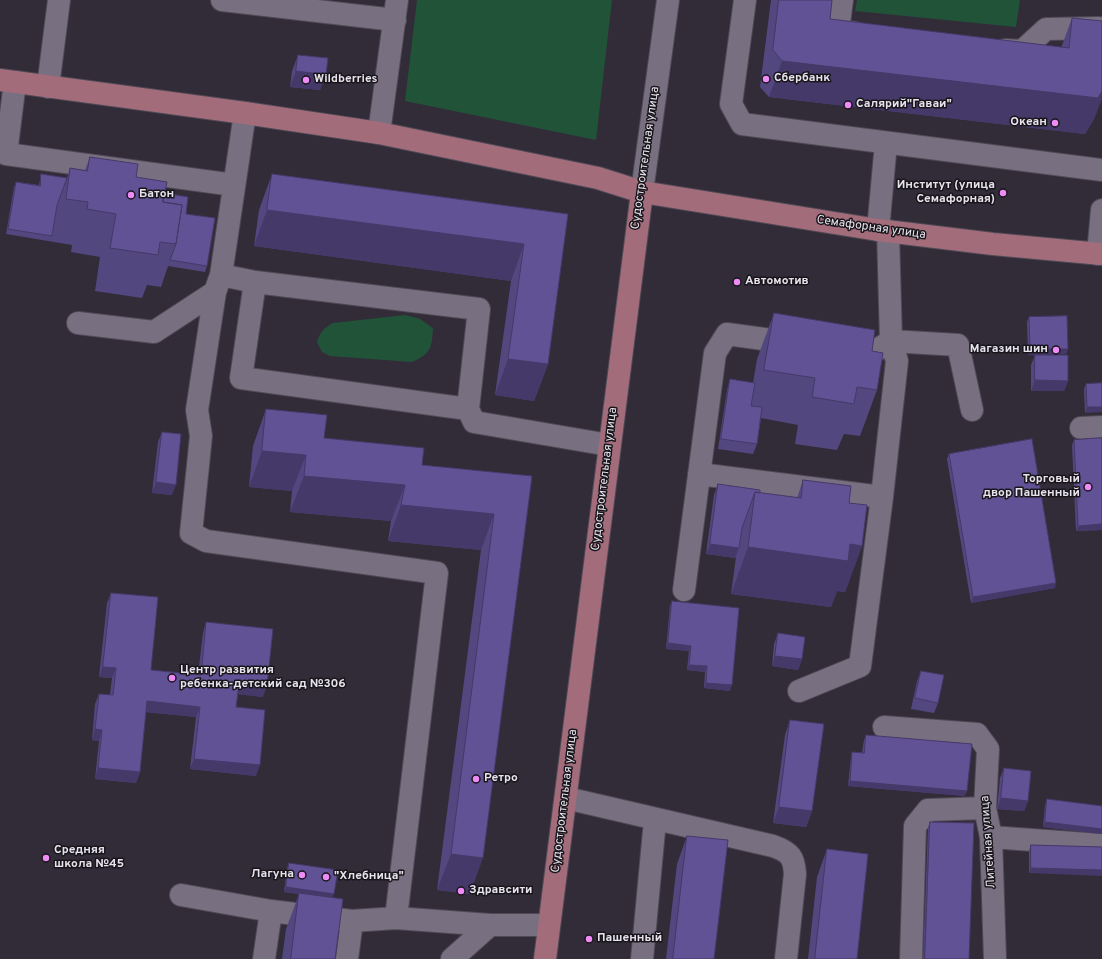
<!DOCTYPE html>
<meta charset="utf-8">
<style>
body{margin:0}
canvas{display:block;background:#322b38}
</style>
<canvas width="1102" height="959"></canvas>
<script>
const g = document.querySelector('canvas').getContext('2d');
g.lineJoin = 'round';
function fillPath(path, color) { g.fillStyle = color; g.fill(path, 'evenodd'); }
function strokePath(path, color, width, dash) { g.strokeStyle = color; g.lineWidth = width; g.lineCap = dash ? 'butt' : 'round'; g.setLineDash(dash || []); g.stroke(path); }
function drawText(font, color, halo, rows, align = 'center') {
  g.font = font + ' Overpass,sans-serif'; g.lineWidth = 3; g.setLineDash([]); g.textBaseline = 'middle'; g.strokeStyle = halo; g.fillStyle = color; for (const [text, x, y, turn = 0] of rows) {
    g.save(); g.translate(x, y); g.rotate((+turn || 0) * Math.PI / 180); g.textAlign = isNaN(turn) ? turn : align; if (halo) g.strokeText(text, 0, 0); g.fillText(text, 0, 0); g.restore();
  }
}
const green = new Path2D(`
 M417,0h195l-16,140 -191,-39z
 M857,0h163l-4,27 -161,-16z
 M405,315l15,4 13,9c-1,19 -2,26 -21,34l-82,-6 -8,-4 -5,-10c3,-10 7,-14 16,-19z`);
const minor = new Path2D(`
 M222,0l173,20
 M745,0l-14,104 11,20 360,46
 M842,0l-4,31 17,2
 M1005,50l17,1 24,-22 53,-1
 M15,82l-9,72 228,31
 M48,87l11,-87
 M245,113l-24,162 -6,17 -18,118 4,26 -10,97 15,8 231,32 -41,345
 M379,133l18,-133
 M642,192l26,-192
 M878,230l8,-87
 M1098,254l4,-44
 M221,275l34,7 224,27 -11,100 6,13 135,23
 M255,282l-14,96 227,31
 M78,323l76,9 61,-40
 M845,351l25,3 21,-13 67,4 14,65
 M1081,428l21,-1
 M699,474l183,23
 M684,590l31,-237 12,-19 66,9
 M799,691l61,-25 22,-169 15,-136 -6,-20 -3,-110
 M884,727l93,7 11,15 -3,59 6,29 4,122
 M566,798l207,48c17,6 21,11 22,28l-9,85
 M991,837l111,8
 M181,895l90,16 81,10 44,-3 94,7h59
 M264,959l7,-48
 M347,959l5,-38
 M452,959l38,-34
 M642,959l13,-139
 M911,959l4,-133 13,-16 57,-2`);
const major = new Path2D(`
 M0,80l245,33 134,20 219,45 44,14 236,38 115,14 109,10
 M545,959l97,-767`);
const wall = new Path2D(`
 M771,0h61l-2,19 231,29 11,-30 30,3v77l-8,21 -9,15 -316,-37 -9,-10z
 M298,55l28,20 -6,15 -30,-3 2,-16z
 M90,157l46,20 29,16 21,21 21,52 -2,6 -37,-6 -7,21 -14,-2 -5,13 -47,-7 5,-34 -29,-5 1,-7 -66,-11 8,-47 2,-5 23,3 1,-5 1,-6 26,4 3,-10 15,2z
 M272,174l296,40 -20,150 -14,37 -39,-6 16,-114 -257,-35 5,-36z
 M774,313l98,38 5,39 -17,46 -16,-2 -7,16 -42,-6 3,-19 -37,-7 -4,26 -4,10 -35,-5 9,-59 3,-11 23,4 4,-24z
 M1029,317l39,32 -2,5 -38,1 -1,-33z
 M1035,355l33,26 -4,10h-33v-26z
 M1102,383l-17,30 -1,-24 2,-5z
 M266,409l58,29 98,27 110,11 -62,418 -33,-4 44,-340 -93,-9 3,-20 -101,-9 2,-21 -43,-4 4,-41z
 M162,432l10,63 -20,-2 6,-51z
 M1074,440l28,90 -26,1 -4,-86z
 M949,454l106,134 -84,15 -24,-144z
 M803,480l46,23 13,43 -17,46 -8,-1 -6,16 -100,-13 5,-37 -1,1 -29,-4 8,-59 4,-11 42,9 37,5z
 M111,593l40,77 47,5 5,-42 3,-11 57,75 -25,-3 -2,13 20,69 -66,-7 6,-52 -50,-5 -6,60 -4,11 -41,-4 4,-38 -7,-1 3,-36 4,-10 11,1 2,-17 -13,-1 8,-74z
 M672,601l58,90 -26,-3 1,-16 -18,-2 2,-19 -23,-2 4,-43z
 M778,633l24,26 -4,11 -26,-4 2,-22z
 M921,671l17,32 -4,10 -23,-4 6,-28z
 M790,720l22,91 -6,16 -33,-4 12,-88z
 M866,735l99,61 -117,-10 3,-29 1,-5 10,1 2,-13z
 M1004,768l24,33 -4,10 -27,-2 3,-31z
 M1047,799l55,7v28l-59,-7 2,-22z
 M930,822l39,137h-46l5,-132z
 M687,836l27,123h-48l11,-95z
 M1031,845l71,2 -73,26v-23z
 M827,849l30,110h-49l9,-82z
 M289,863l44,34 2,62h-53l4,-30 13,-35 -15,-2 3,-24z`);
const shadedWall = new Path2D(`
 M782,61l320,30v7l-8,21 -9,15 -316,-37z
 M296,71l30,4 -6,15 -30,-3z
 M267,210l257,34 -13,37 -257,-35z
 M1030,349h38l-2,5 -38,1z
 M508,359l40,5 -14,37 -39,-6z
 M1035,380l33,1 -4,10h-33z
 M1087,407h15v5l-17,1z
 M262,451l44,4 -14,36 -43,-4z
 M304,476l101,9 -14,36 -101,-9z
 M156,482l20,3 -4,10 -20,-2z
 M401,505l93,9 -13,36 -93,-9z
 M1102,524v6l-26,1 2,-5z
 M710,544l29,4 -4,10 -29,-4z
 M850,544l12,2 -17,46 -8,-1 -6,16 -100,-13 17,-47z
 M1056,583l-1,5 -84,15 2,-6z
 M668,643l23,3 -2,5 -23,-2z
 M775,656l27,3 -4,11 -26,-4z
 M689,665l18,1 -2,6 -18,-2z
 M103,667l13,1 -4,10 -13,-1z
 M706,683l26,2 -2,6 -26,-3z
 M239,684l28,2 -4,11 -28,-3z
 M147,701l53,6 -4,10 -53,-5z
 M95,729l7,1 -3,11 -7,-1z
 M194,759l66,6 -4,11 -66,-7z
 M98,768l42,4 -4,11 -41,-4z
 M850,781l117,10 -2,5 -117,-10z
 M1001,798l27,3 -4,10 -27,-2z
 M779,807l33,4 -6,16 -33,-4z
 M1045,822l57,7v5l-59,-7z
 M451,854l32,4 -13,36 -33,-4z
 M1031,868l71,2v6l-73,-3z
 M286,887l48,7 -2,5 -48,-7z`);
const building = new Path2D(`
 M779,0h53l-2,19 239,29 3,-30 30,3v70l-4,7 -316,-37 -9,-11z
 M298,55l30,3 -2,17 -30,-4z
 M90,157l48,7 -2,13 31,5 -4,20 19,3 -6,39 -16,-2 -2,13 -48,-7 6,-34 -29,-5 1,-7 -22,-3 4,-31 17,3z
 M41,174l26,4 -10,27 -5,31 -44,-7 8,-47 24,4z
 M272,174l296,40 -20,150 -40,-5 16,-115 -257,-34z
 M165,193l23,4 -2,17 29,4 -8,48 -37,-6 6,-16 6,-39 -19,-3z
 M774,313l101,17 -3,21 11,2 -6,37 -20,-3 -3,17 -42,-7 3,-19 -51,-8z
 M1067,316l1,33h-38l-1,-32z
 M1035,355h33v26l-33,-1z
 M730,379l25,4 -4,23 11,1 -5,37 -36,-5z
 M1102,383v24h-15l-1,-23z
 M266,409l61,6 -3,23 100,10 -2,17 110,11 -49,382 -32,-4 43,-340 -93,-9 4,-20 -101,-9 2,-21 -44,-4z
 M162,432l19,2 -5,51 -20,-3z
 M1102,438v86l-24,2 -4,-86z
 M1032,439l24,144 -83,14 -24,-143z
 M803,480l48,6 -2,17 18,2 -5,41 -12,-2 -2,17 -100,-14 7,-55 46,6z
 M718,484l42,6v3l-5,-1 -13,36 -3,20 -29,-4z
 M111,593l47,4 -7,73 50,5 5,-53 67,7 -6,57 -28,-2 -3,23 29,3 -5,55 -66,-6 6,-52 -53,-6 -7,71 -42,-4 4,-38 -7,-1 4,-35 14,1 3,-27 -13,-1z
 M672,601l67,7 -7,77 -26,-2 1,-17 -18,-1 2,-19 -23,-3z
 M778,633l27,4 -3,22 -27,-3z
 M921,671l23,4 -6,28 -23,-5z
 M790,720l34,4 -12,87 -33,-4z
 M866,735l106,9 -5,47 -117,-10 2,-29 12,1z
 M1004,768l27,3 -3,30 -27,-3z
 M1047,799l55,7v23l-57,-7z
 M930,822l44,1 -5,136h-44z
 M687,836l41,4 -14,119h-41z
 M1031,845l71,2v23l-71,-2z
 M827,849l41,5 -11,105h-42z
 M289,863l49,7 -4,24 -48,-7z
 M299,893l44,6 -8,60h-44z`);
const markers = [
 [766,79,4,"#ef8bf6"],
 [306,80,4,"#ef8bf6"],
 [848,105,4,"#ef8bf6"],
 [1055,123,4,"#ef8bf6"],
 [1003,193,4,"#ef8bf6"],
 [131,195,4,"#ef8bf6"],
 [737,282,4,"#ef8bf6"],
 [1056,350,4,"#ef8bf6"],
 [1088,487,4,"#ef8bf6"],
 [172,678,4,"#ef8bf6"],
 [476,779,4,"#ef8bf6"],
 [46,858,4,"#ef8bf6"],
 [302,875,4,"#ef8bf6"],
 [326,877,4,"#ef8bf6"],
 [461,891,4,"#ef8bf6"],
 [589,939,4,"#ef8bf6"]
];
const poiNames = [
 ["Сбербанк",774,79],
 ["Wildberries",314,80],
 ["Салярий\"Гаваи\"",856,105],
 ["Океан",1047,123,"right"],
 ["Институт (улица",995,186,"right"],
 ["Семафорная)",995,200,"right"],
 ["Батон",139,195],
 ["Автомотив",745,282],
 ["Магазин шин",1048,350,"right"],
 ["Торговый",1080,480,"right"],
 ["двор Пашенный",1080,494,"right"],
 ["Центр развития",180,671],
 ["ребенка-детский сад №306",180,685],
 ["Ретро",484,779],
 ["Средняя",54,851],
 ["школа №45",54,865],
 ["Лагуна",294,875,"right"],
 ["\"Хлебница\"",334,877],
 ["Здравсити",469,891],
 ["Пашенный",597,939]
];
const streetNames = [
 ["Судостроительная улица",646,158,-82],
 ["Семафорная улица",871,228,8],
 ["Судостроительная улица",605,479,-83],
 ["Судостроительная улица",565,801,-83],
 ["Литейная улица",989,842,-94]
];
fillPath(green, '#215339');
strokePath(minor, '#4f4955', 24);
strokePath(major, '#4f4955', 24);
strokePath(minor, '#787080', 22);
strokePath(major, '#a36c7b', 22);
fillPath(wall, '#534780');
fillPath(shadedWall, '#443968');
fillPath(building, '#615295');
strokePath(building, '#443968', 1);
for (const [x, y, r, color] of markers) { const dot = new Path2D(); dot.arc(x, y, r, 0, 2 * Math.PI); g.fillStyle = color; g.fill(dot); strokePath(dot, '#18151b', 1.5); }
drawText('bold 12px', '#e7e3ec', '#18151b', poiNames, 'left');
drawText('12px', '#e7e3ec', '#18151b', streetNames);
</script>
